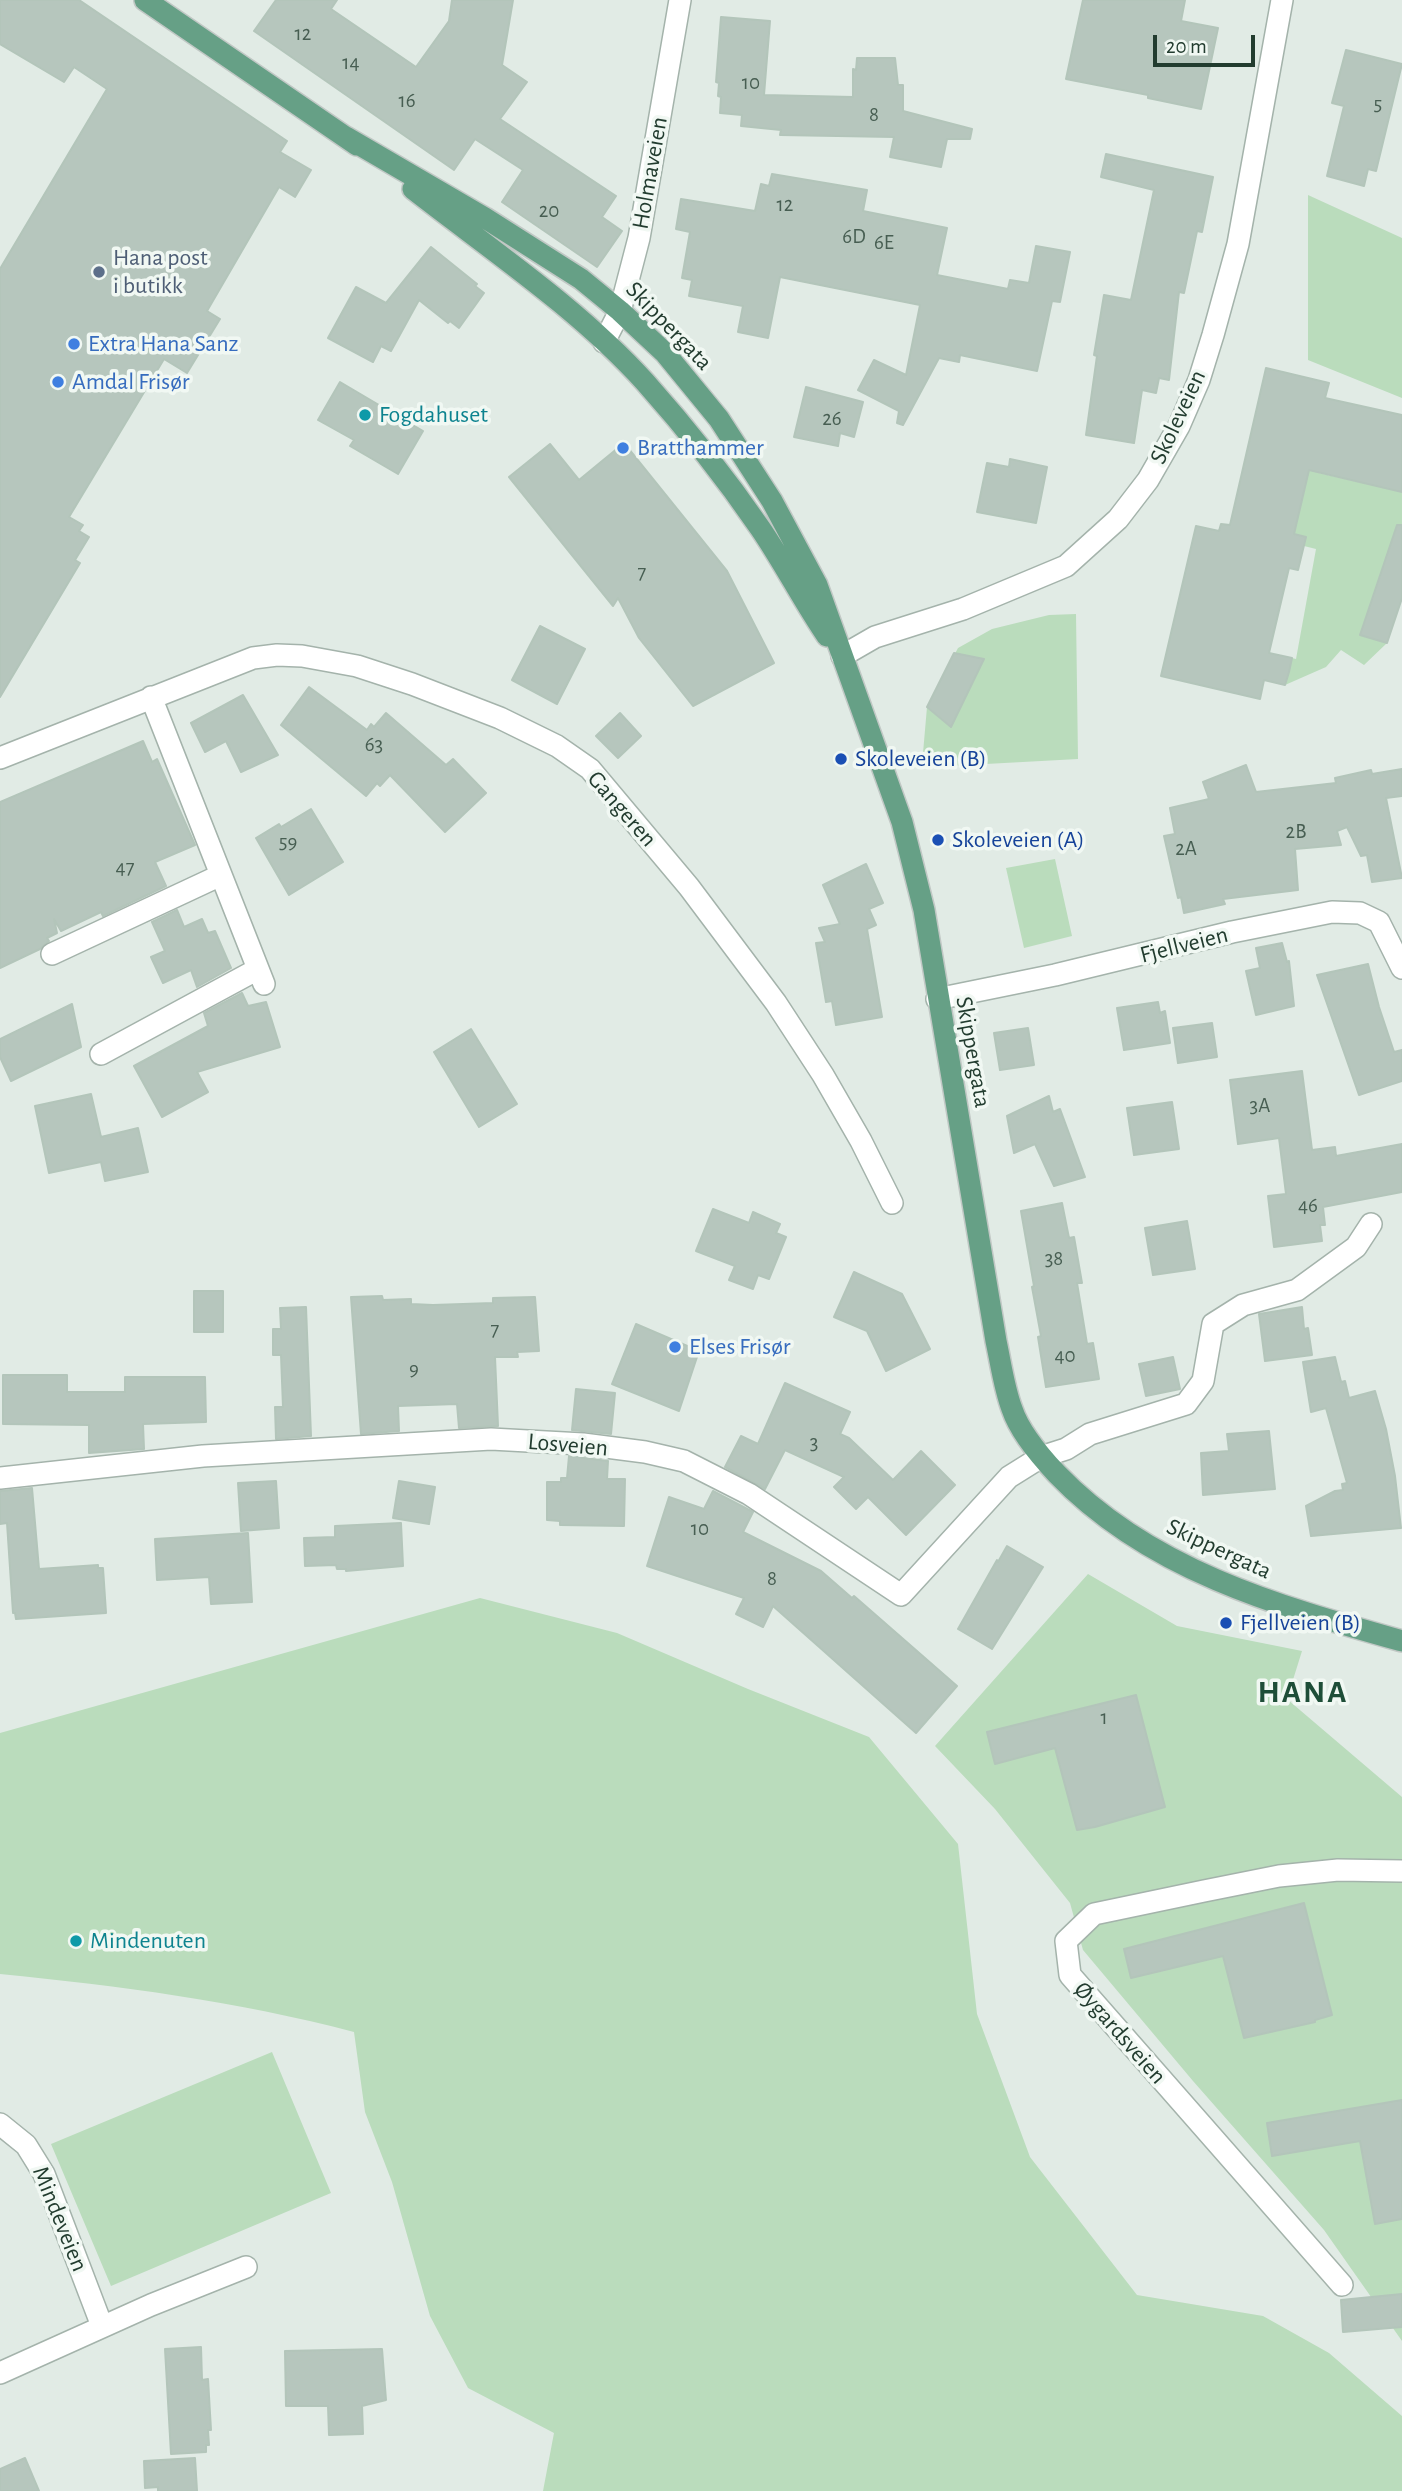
<!DOCTYPE html>
<meta charset="utf-8">
<style>
body{margin:0}
#map{position:relative;width:1402px;height:2491px;overflow:hidden;background:#e1ebe5;font-family:"Alegreya Sans",sans-serif}
canvas{display:block}
.scale{position:absolute;left:1153px;top:35px;width:102px;height:32px;box-sizing:border-box;border:4px solid #223c2f;border-top:0;padding-left:9px;font-size:21px;line-height:24px;white-space:nowrap;color:#223c2f;-webkit-text-stroke:5px #f1f8f3;paint-order:stroke}
</style>
<div id="map">
<canvas width="1402" height="2491"></canvas>
<div class="scale">20 m</div>
</div>
<script>
const g = document.querySelector('canvas').getContext('2d');
g.lineJoin = 'round';
function fillPath(path, color) { g.fillStyle = color; g.fill(path, 'evenodd'); }
function strokePath(path, color, width, dash) { g.strokeStyle = color; g.lineWidth = width; g.lineCap = dash ? 'butt' : 'round'; g.setLineDash(dash || []); g.stroke(path); }
function drawText(font, color, halo, rows, align = 'center') {
  g.font = font + ' "Alegreya Sans",sans-serif'; g.lineWidth = 7; g.setLineDash([]); g.textBaseline = 'middle'; g.strokeStyle = halo; g.fillStyle = color; for (const [text, x, y, turn = 0] of rows) {
    g.save(); g.translate(x, y); g.rotate((+turn || 0) * Math.PI / 180); g.textAlign = isNaN(turn) ? turn : align; if (halo) g.strokeText(text, 0, 0); g.fillText(text, 0, 0); g.restore();
  }
}
const green = new Path2D(`
 M1308,195l94,43v160l-94,-38z
 M1311,461l8,12 83,19v106l-15,45 -23,22 -23,-15 -15,17 -41,18 7,-27 4,1 20,-110 -12,-3 2,-9 -12,-3z
 M1076,614l2,145 -129,7 -26,-13 4,-46 31,-59 34,-19 57,-14z
 M1055,859l17,77 -48,12 -18,-80z
 M1088,1574l89,52 125,25 -15,48 115,98v544l-78,-111 -131,-149 -110,-131 -13,-47 -75,-94 -60,-63z
 M480,1598l137,35 131,56 121,48 89,107 19,170 53,143 107,138 126,21 66,37 73,63v75h-859l11,-58 -86,-45 -38,-72 -38,-134 -27,-70 -11,-80c-118,-31 -233,-46 -354,-58v-241z
 M272,2052l59,141 -220,93 -60,-142z`);
const building = new Path2D(`
 M0,0h79l208,141 -7,11 31,18 -16,27 -16,-10 -72,124 13,8 -33,54 -23,-14 -95,158 14,8 -4,6 10,6 -14,23 5,3 -80,134v-428l107,-180 -33,-22 -10,15 -64,-38z
 M276,0h61l-6,9 85,58 33,-46 3,-21h61l-11,65 25,17 -27,37 116,77 -14,21 20,14 -25,36 -95,-65 21,-32 -48,-31 -21,31 -200,-139z
 M1083,0h102l-4,21 37,7 -17,81 -53,-11v-3l-82,-16z
 M721,17l49,4 -6,74 89,2v-28l3,1 1,-12h38l3,27h5v26l69,18 -2,10h-23l-6,28 -51,-10 4,-20 -114,-2 1,-5 -40,-4 1,-11 -22,-2 1,-16 -3,-1 1,-13 -3,-1z
 M1346,50l56,14 -26,107 -8,-2 -4,17 -37,-10 17,-70 -12,-3z
 M1106,154l107,23 -11,55 -5,-1 -13,62 -5,-1 -10,88 -10,-2 -3,15 -14,-3 -8,53 -48,-8 11,-79 -3,-1 10,-60 27,5 23,-110 -53,-13z
 M772,174l95,16 -4,21 84,17 -10,47 71,14 2,-9 19,3 7,-37 34,6 -10,50 -8,-1 -15,70 -77,-16 -1,7 -20,-4 -36,67 -6,-2 2,-12 -41,-21 16,-30 32,15 14,-70 -140,-28 -12,61 -30,-6 5,-26 -54,-10 3,-16 -10,-2 8,-46 -14,-3 5,-30 74,12 6,-27 8,2z
 M431,247l46,37 -2,2 9,7 -25,35 -9,-7 -2,2 -29,-23 -28,51 -10,-5 -8,16 -45,-24 28,-51 30,16z
 M1266,368l63,15 -4,15 77,17v77l-93,-22 -15,64 12,3 -8,33 -9,-2 -20,85 23,5 -3,14 -4,13 -21,-5 -4,19 -99,-23 35,-150 23,5 2,-7 9,1z
 M340,382l83,49 -25,43 -48,-28 4,-6 -36,-20z
 M806,387l57,15 -9,35 -14,-4 -2,13 -44,-9z
 M624,443l103,128 47,92 -81,43 -54,-68 -21,-40 -5,8 -104,-129 41,-33 29,36z
 M1010,459l37,8 -11,56 -59,-11 10,-49 22,4z
 M1397,525h5v73l-15,45 -27,-8z
 M540,626l45,23 -28,55 -45,-24z
 M954,653l30,6 -33,68 -24,-20z
 M309,687l58,43 4,-6 3,3 12,-14 60,52 7,-6 33,34 -41,39 -55,-57 -10,11 -3,-3 -11,13 -85,-71z
 M243,695l35,60 -37,17 -15,-31 -21,11 -14,-29z
 M620,713l21,23 -23,22 -22,-22z
 M143,741l9,21 5,-3 38,86 -40,17 11,24 -63,30 -2,-4 -40,19 -7,-12 3,14 -10,5 2,3 -9,8 -40,19v-166z
 M1246,765l10,27 80,-9 -1,-5 36,-8 1,4 30,-5v27l-16,2 16,80 -30,4 -5,-27 -6,1 -14,-29 -10,4 4,14 -46,4 3,41 -75,9 2,5 -41,9 -3,-16 -3,1 -14,-62 11,-2 -5,-26 39,-9 -6,-17z
 M311,809l32,53 -54,33 -33,-57 23,-14 2,3z
 M866,864l17,39 -14,6 7,16 -9,4 15,88 -46,8 -4,-24 -6,1 -10,-59 9,-1 -6,-14 21,-4 -17,-39z
 M177,910l7,17 18,-8 6,14 7,-2 16,37 -34,19 -6,-17 -28,13 -12,-26 14,-6 -13,-29z
 M1282,943l5,19 2,-1 5,45 -38,9 -10,-44 14,-3 -4,-20z
 M1368,964l11,43 15,45 8,-2v31l-43,14 -42,-120z
 M242,993l6,13 18,-4 14,45 -83,25 11,20 -46,25 -28,-51 74,-40 -4,-13z
 M1158,1002l2,11 5,-2 5,32 -46,7 -7,-42z
 M72,1004l9,43 -70,34 -11,-24v-18z
 M1212,1023l5,34 -39,6 -5,-35z
 M1028,1028l6,37 -34,5 -6,-37z
 M471,1029l46,75 -38,23 -45,-75z
 M1302,1071l10,79 23,-3 1,9 66,-12v48l-79,15 2,18h-5l2,16 -48,6 -6,-51 18,-2 -7,-56 -41,6 -8,-64z
 M91,1094l10,43 37,-9 10,44 -43,9 -4,-19 -52,11 -14,-67z
 M1049,1096l4,16 7,-3 25,68 -31,9 -19,-42 -21,9 -7,-37z
 M1172,1102l7,47 -45,6 -7,-47z
 M1062,1203l7,35 5,-1 8,46h-5l10,61 6,-1 6,36 -53,8 -8,-50 3,-1 -9,-49 2,-1 -13,-75z
 M713,1209l36,14 4,-11 27,12 -4,9 10,4 -17,42 -11,-4 -5,14 -24,-9 6,-14 -39,-15z
 M1187,1221l8,48 -42,6 -8,-47z
 M854,1272l48,22 28,55 -44,22 -19,-40 -33,-14z
 M194,1291h29v41h-29z
 M382,1296l1,4 28,-1v5l22,1 60,-2v-5l42,-1 4,54 -22,1 1,5h-23l3,69 -39,2 -2,-24 -59,2 1,25 -38,3 -10,-137z
 M306,1307l5,129 -35,3 -1,-32h8l-2,-52h-8v-26h8l-1,-21z
 M1302,1307l2,22 4,-1 4,27 -47,6 -6,-47z
 M636,1324l63,27 -20,60 -67,-27z
 M1173,1357l7,32 -34,7 -7,-32z
 M1335,1357l6,25 4,-1 4,17 26,-7 11,38 9,47 6,52 -90,8 -5,-30 29,-15 8,-1 -1,-6 5,-1 -21,-75 -15,4 -8,-50z
 M3,1375h64v17h58v-15h80l1,45 -63,2 1,25 -55,4v-28l-86,-1z
 M785,1383l65,29 -10,22 9,4 44,42 28,-29 34,34 -49,50 -38,-38 -12,12 -22,-22 10,-10 -59,-27 -20,39 -40,-22 16,-31 17,8z
 M576,1389l39,4 -4,41 -39,-4z
 M1269,1431l6,58 -72,6 -2,-42 28,-2 -2,-17z
 M569,1456l39,5 -1,18h18l-1,47 -64,-1v-4l-13,-1v-38h14v-4h6z
 M276,1481l3,47 -38,3 -3,-48z
 M399,1481l36,6 -6,37 -36,-6z
 M32,1488l7,81 59,-4v3h5l3,45 -90,6 -1,-6h-2l-6,-90 -7,1v-33z
 M713,1491l40,21 -10,20 78,39 31,27 2,-2 103,90 -41,47 -143,-127 -10,21 -27,-13 8,-16 -97,-32 22,-69 35,12z
 M401,1523l2,43 -57,5v-2h-9l-1,-4 -31,1 -1,-28 31,-1v-11z
 M248,1533l4,69 -41,2 -2,-27 -52,3 -2,-41z
 M1007,1546l36,21 -51,82 -34,-20 39,-69 1,2z
 M1136,1695l29,112 -70,20 -18,3 -22,-82 -60,16 -8,-32z
 M1304,1903l28,112 -17,5v2l-71,16 -21,-82 -92,22 -7,-29z
 M1402,2100v119l-27,5 -15,-83 -88,15 -5,-33z
 M1402,2294v33l-59,5 -2,-32z
 M201,2347l1,33 6,-1 3,51h-3l1,15h-3v7l-35,2 -6,-105z
 M382,2349l4,51 -24,6 1,28 -34,1 -1,-29h-42l-1,-55z
 M25,2458l14,33h-39v-22z
 M195,2458l2,33h-39v-4l-13,1 -1,-27z`);
const minor = new Path2D(`
 M604,342l16,-31 19,-73 41,-238
 M842,656l33,-19 88,-28 103,-43 52,-47 30,-39 31,-54 20,-46 14,-45 25,-91 44,-244
 M151,697l113,287
 M0,758l253,-100 24,-3 25,1 55,10 55,18 88,34 57,28 33,23 99,118 87,116 47,72 38,66 31,62
 M52,954l169,-79
 M937,999l118,-24 177,-43 100,-20 28,1 19,9 23,46
 M101,1054l157,-85
 M0,1478l203,-22 288,-17 92,5 62,8 39,9 65,33 152,101 108,-118 32,-20 25,-8 24,-15 96,-30 17,-23 10,-57 30,-19 54,-15 59,-43 15,-23
 M0,2124l26,21 18,29 58,152
 M1342,2285l-272,-310 -4,-34 28,-27 110,-23 75,-15 59,-6 64,1
 M0,2373l151,-68 95,-38`);
const major = new Path2D(`
 M145,0l212,145
 M346,137l139,81 96,61 39,32 45,42 54,66 53,82 45,84 85,237 22,88 72,431c5,23 8,47 16,68 8,24 28,47 45,65 92,96 221,132 345,167
 M413,189c78,61 165,119 232,193 41,46 80,95 115,146 24,35 43,73 67,108`);
const markers = [
 [99,272,7,"#5c6f8a"],
 [74,344,7,"#3f7fe0"],
 [58,382,7,"#3f7fe0"],
 [365,415,7,"#0f9aa8"],
 [623,448,7,"#3f7fe0"],
 [841,759,7,"#1a4fb4"],
 [938,840,7,"#1a4fb4"],
 [675,1347,7,"#3f7fe0"],
 [1226,1623,7,"#1a4fb4"],
 [76,1941,7,"#0f9aa8"]
];
const numberNames = [
 ["12",303,34],
 ["14",351,63],
 ["10",751,83],
 ["16",407,101],
 ["5",1378,104],
 ["8",874,115],
 ["12",785,205],
 ["20",549,211],
 ["6D",854,237],
 ["6E",884,243],
 ["26",832,419],
 ["7",642,573],
 ["63",374,745],
 ["2B",1296,832],
 ["59",288,842],
 ["2A",1186,849],
 ["47",125,868],
 ["3A",1260,1106],
 ["46",1308,1206],
 ["38",1054,1259],
 ["7",495,1330],
 ["40",1065,1356],
 ["9",414,1369],
 ["3",814,1443],
 ["10",700,1529],
 ["8",772,1579],
 ["1",1104,1718]
];
const streetNames = [
 ["Holmaveien",650,173,-80],
 ["Skippergata",669,326,46],
 ["Skoleveien",1178,417,-65],
 ["Gangeren",622,809,49],
 ["Fjellveien",1184,945,-14],
 ["Skippergata",973,1052,80],
 ["Losveien",568,1445,5],
 ["Skippergata",1219,1549,25],
 ["Øygardsveien",1120,2033,49],
 ["Mindeveien",60,2219,68]
];
const serviceNames = [
 ["Hana post",113,258],
 ["i butikk",113,286]
];
const shopNames = [
 ["Extra Hana Sanz",88,344],
 ["Amdal Frisør",72,382],
 ["Bratthammer",637,448],
 ["Elses Frisør",689,1347]
];
const cultureNames = [
 ["Fogdahuset",379,415],
 ["Mindenuten",90,1941]
];
const transitNames = [
 ["Skoleveien (B)",855,759],
 ["Skoleveien (A)",952,840],
 ["Fjellveien (B)",1240,1623]
];
const districtNames = [
 ["HANA",1303,1692]
];
fillPath(green, '#badcbc');
fillPath(building, '#b6c6bd');
strokePath(building, '#b3c5ba', 2);
strokePath(minor, '#a4b3ab', 24);
strokePath(major, '#c1c8c5', 24);
strokePath(minor, '#fff', 21);
strokePath(major, '#66a086', 21);
for (const [x, y, r, color] of markers) { const dot = new Path2D(); dot.arc(x, y, r, 0, 2 * Math.PI); g.fillStyle = color; g.fill(dot); strokePath(dot, '#f1f8f3', 2.5); }
drawText('21px', '#475e52', null, numberNames);
drawText('24px', '#223c2f', '#f1f8f3', streetNames);
drawText('24px', '#4e5e75', '#f1f8f3', serviceNames, 'left');
drawText('24px', '#366cbe', '#f1f8f3', shopNames, 'left');
drawText('24px', '#0d838f', '#f1f8f3', cultureNames, 'left');
drawText('24px', '#164399', '#f1f8f3', transitNames, 'left');
g.letterSpacing = '2px';
drawText('bold 32px', '#1e4e38', '#f1f8f3', districtNames);
g.letterSpacing = '0px';
</script>
